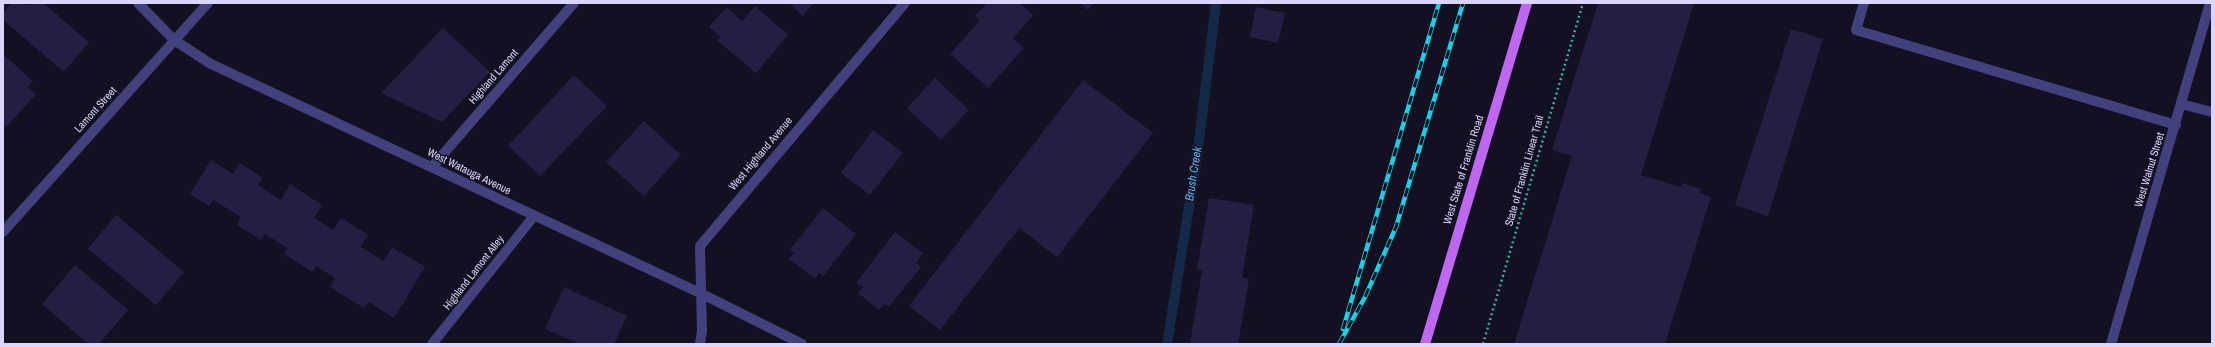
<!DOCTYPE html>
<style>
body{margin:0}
#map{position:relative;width:2215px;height:347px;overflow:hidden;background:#131022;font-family:"Archivo Narrow",sans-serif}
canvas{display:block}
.frame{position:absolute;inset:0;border:4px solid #dad5fb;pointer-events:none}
</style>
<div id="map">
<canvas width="2215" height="347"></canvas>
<div class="frame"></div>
</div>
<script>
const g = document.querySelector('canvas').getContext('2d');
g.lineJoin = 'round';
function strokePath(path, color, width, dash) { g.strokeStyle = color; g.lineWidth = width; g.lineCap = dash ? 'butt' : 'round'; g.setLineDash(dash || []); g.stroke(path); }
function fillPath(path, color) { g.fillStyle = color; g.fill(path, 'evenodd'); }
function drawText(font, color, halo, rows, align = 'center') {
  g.font = font + ' "Archivo Narrow",sans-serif'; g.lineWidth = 3; g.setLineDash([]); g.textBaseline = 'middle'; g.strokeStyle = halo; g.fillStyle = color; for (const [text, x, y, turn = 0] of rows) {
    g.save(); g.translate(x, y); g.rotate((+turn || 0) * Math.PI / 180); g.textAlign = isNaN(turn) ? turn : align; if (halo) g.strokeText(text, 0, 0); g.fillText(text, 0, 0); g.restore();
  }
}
const stream = new Path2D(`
 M1167,344l30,-187 19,-154`);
const building = new Path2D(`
 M11,3l18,2 14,-2 46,39 -25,30 -61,-52v-7z
 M789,3h25l-11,13z
 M987,3h33l13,12 -20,23 11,10 -36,40 -38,-34 30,-34 -5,-4z
 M1081,3h13l-6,7z
 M1598,3h96l-53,172 40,12 1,-4 19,6 -2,4 12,4 -46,147h-151l58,-188 -20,-6z
 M755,6l33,29 -32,38 -39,-33 3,-3 -11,-10 18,-20 15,14z
 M1256,7l29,6 -7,30 -28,-6z
 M443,28l47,44 -48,50 -61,-29z
 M1791,29l32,10 -55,177 -33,-11z
 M3,54l30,27 -5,6 8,7 -30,33 -3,-3z
 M574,75l33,31 -67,70 -32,-30z
 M935,78l34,32 -28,30 -34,-32z
 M1083,80l70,53 -96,124 -38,-29 -79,102 -31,-24z
 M644,121l37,34 -37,41 -38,-34z
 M873,130l30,23 -33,42 -29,-22z
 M211,160l22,14 7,-11 23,15 -5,7 23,15 9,-16 32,21 -8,13 19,12 8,-12 27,17 -7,12 22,14 9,-14 33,20 -31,51 -25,-16 -5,6 -34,-21 5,-9 -19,-12 -4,6 -28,-18 3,-6 -22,-14 -4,6 -24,-15 4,-8 -28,-17 -4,6 -19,-12z
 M1209,198l45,7 -12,73 7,1 -11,65h-48l12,-73 -5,-1z
 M823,208l33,26 -33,42 -4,-3 -4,6 -26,-20 5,-6 -4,-3z
 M116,215l68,57 -28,33 -68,-56z
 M895,232l28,21 -7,10 5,4 -32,40 -5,-3 -5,6 -21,-17 5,-6 -7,-4z
 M75,265l53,45 -29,34h-11l-46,-40z
 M564,287l63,29 -13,28h-34l-35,-15z`);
const path = new Path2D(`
 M1483,344l100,-341`);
const minor = new Path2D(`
 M138,3l36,37 37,24 489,229 102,51
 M1864,3l-8,27 320,95
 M2181,104l31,8
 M432,167l142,-164
 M3,232l205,-229
 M432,344l102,-128
 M700,344l2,-13 -2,-85 205,-243
 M2111,344l99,-341`);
const major = new Path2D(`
 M1425,344l102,-341`);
const rail = new Path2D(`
 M1343,329l96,-326
 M1339,344l26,-47 31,-70 67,-224`);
const streetNames = [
 ["Highland Lamont",494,77,-49],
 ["Lamont Street",96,110,-48],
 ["West Highland Avenue",761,154,-50],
 ["West State of Franklin Road",1464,170,-73],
 ["West Walnut Street",2150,170,-73],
 ["State of Franklin Linear Trail",1525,171,-74],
 ["West Watauga Avenue",469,172,26],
 ["Highland Lamont Alley",474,273,-52]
];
const waterNames = [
 ["Brush Creek",1194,174,-81]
];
strokePath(stream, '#142848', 10);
fillPath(building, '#251e42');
strokePath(path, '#3aaba4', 2.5, [2, 3]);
strokePath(minor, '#42407d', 10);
strokePath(major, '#be67f1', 10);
strokePath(rail, '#15d1e7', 4.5);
strokePath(rail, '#131022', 3, [9]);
drawText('11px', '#dad5fb', '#131022', streetNames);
drawText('italic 12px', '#6db4f1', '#131022', waterNames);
</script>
